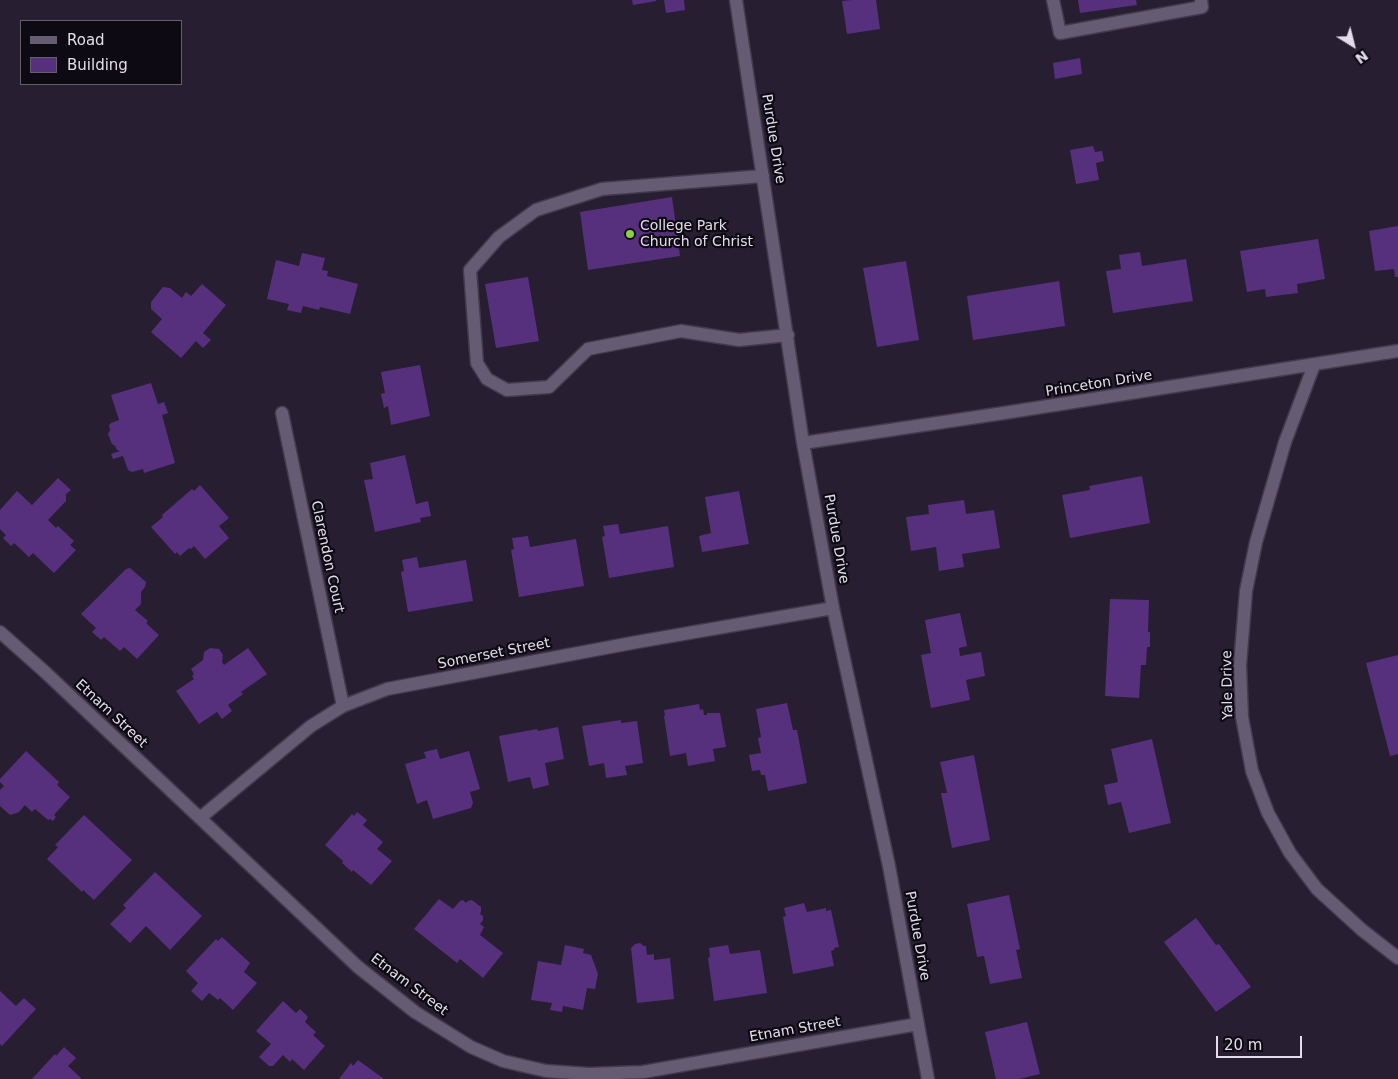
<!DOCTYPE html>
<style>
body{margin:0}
#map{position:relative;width:1398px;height:1079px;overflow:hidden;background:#271e32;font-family:"DejaVu Sans",sans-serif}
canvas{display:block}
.legend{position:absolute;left:20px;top:20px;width:162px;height:65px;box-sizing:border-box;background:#0e0a13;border:1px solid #635e69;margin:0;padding:6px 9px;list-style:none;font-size:15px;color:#e3ddeb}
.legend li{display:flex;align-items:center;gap:10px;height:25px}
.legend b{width:25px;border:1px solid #635e69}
.north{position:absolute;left:1328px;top:20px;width:50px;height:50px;-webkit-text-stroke:4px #0e0a13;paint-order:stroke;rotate:144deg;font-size:14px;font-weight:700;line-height:20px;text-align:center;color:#e3ddeb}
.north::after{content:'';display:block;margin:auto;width:18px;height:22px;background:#e3ddeb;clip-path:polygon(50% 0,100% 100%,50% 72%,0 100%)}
.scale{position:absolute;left:1216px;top:1036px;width:86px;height:22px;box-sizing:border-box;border:2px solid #e3ddeb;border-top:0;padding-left:6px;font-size:15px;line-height:18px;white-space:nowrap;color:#e3ddeb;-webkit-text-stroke:4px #0e0a13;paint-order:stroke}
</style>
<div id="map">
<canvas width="1398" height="1079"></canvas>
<ul class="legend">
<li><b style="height:6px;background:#655b72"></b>Road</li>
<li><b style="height:14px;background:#56307d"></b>Building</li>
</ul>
<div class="north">N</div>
<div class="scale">20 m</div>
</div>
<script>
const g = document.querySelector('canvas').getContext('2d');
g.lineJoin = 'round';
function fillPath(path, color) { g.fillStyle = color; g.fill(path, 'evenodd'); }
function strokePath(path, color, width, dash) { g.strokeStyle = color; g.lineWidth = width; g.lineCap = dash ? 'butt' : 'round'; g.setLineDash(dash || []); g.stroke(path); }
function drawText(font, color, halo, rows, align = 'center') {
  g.font = font + ' "DejaVu Sans",sans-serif'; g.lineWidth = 4.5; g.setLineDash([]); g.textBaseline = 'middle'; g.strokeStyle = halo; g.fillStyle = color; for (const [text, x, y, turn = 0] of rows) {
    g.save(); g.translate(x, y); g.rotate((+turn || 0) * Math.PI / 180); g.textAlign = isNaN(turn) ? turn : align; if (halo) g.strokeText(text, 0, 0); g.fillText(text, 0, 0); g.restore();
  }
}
const building = new Path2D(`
 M632,0h24v1l-23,4z
 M664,0h20l1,10 -19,3z
 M852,0h24l4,29 -33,5 -5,-33z
 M1078,0h58l1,5 -57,8z
 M1080,58l2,16 -27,5 -2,-16z
 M1093,146l2,6 7,-1 2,10 -8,2 3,17 -23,4 -6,-34z
 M672,197l8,59 -92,14 -8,-58z
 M1398,226v51h-3l-1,-8 -19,2 -6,-40z
 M1318,239l7,40 -28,5 1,9 -32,4 -1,-8 -18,3 -7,-41z
 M1140,252l2,14 44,-7 7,42 -80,12 -7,-42 15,-2 -2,-14z
 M302,253l23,5 -3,12 6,1 -1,5 31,8 -8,30 -30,-7 -1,3 -16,-4 -2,7 -14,-3 2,-6 -22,-5 9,-39 23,6z
 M906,261l13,79 -42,7 -14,-79z
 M528,277l11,64 -43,7 -11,-64z
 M1059,281l6,45 -92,14 -6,-44z
 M202,284l24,21 -23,28 8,7 -8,8 -7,-7 -15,17 -30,-26 11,-13 -11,-10v-7l12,-15 7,1 12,10 4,-6 5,4z
 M420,365l10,51 -39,9 -3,-19 -4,2 -3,-14 4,-1 -4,-21z
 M151,383l7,21 6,-2 4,11 -6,2 13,48 -31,10 -1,-4 -11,3 -4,-2 -5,-14 -10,3 -2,-5 9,-3 -3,-1 -2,-4 -3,-2 -4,-10 2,-4 -1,-5 2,-2 8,-3 -8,-25z
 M405,455l11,49 12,-3 3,15 -11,2 1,4 -46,10 -11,-52 9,-1 -3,-16z
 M1142,476l8,47 -80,15 -8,-43 28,-5 -1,-4z
 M58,478l13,12 -5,4v7l-18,19 8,8 2,-2 16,15 -4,4 6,5 -22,23 -21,-20 -4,4 -15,-14 -3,3 -8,-8 3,-3 -6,-6v-19l17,-19 15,14z
 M200,485l29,33 -10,8 10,12 -24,21 -11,-13 -3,3 -2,-1 -9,8 -3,-4 -2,2 -24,-27 12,-10 -1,-2 30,-26 2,2z
 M739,491l10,53 -47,8 -3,-16 12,-3 -6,-36z
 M964,500l2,14 28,-4 6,38 -38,6 2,13 -25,4 -3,-24 -25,4 -5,-34 23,-3 -1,-9z
 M618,524l2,10 48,-8 6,41 -65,11 -7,-41 3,-1 -2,-10z
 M528,536l2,11 46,-8 8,47 -65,11 -8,-47 3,-1 -2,-11z
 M417,557l2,11 47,-8 7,41 -65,11 -7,-40 3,-1 -2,-11z
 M130,568l16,14 -1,5 -4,5v12l-6,6 13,11 -2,2 13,12 -22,24 -13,-12 -4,4 -16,-14 -3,3 -9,-8 4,-4 -15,-14 45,-45z
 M1110,599l39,1 -1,32h2v15h-3l-1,18h-5l-2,33 -34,-2z
 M960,613l7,33 -8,2 1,8 21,-4 4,24 -19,4 4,20 -39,8 -10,-53 10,-2 -6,-33z
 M210,648l9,1 4,6 -1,7 2,3 24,-17 19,26 -26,18 2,2 -15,11 4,6 -10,8 -5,-7 -18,12 -23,-33 18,-12 -2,-3 2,-2 -3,-5 12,-9 1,-8z
 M1398,655v99l-8,2 -24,-93z
 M787,703l6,27h4l10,53 -39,8 -3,-16h-4l-1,-5 -8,1 -3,-16 12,-2 -3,-15 3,-1 -5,-28z
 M699,704l1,6 3,-1 1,6h3v-2h13l6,34 -13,2 2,12 -27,5 -2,-13 -16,3 -6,-40 1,-1 -1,-5z
 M621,720v3l16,-2 6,42 -18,3 2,9 -21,3 -2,-15 -15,3 -7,-40z
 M558,727l6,32 -19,4 4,22 -16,4 -3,-12 -22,5 -9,-46 38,-7 1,2z
 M1152,739l19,84 -42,10 -8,-31 -13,3 -4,-20 14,-3 -7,-33z
 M437,749l3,10 29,-8 11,38 -10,3 3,11 -2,5 -38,11 -6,-19 -10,4 -12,-40 21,-6 -2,-6z
 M26,751l33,31 -2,3 13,12 -16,18 2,2 -3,4 -3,-2 -2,1 -13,-11 -3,3 -7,-7 -6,7 -9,3 -10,-9v-16l4,-4 -4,-4v-3z
 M974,755l16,85 -38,8 -11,-55h6l-7,-31z
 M357,812l10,8 -4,5 20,17 -6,7 15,12 -21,24 -18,-15 -1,2 -10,-9 1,-2 -18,-16 27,-31 2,2z
 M84,815l48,45 -38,40 -11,-10 -1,2 -35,-33 11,-12 -3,-2z
 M155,872l47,44 -32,34 -24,-24 -16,17 -20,-19 16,-16 -3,-3z
 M1009,895l11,54 -4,1 6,28 -32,6 -6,-28 -7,1 -10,-53z
 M439,899l14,10 7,-8 3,-1 3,3 2,-2 4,-1 9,7v4l-1,3 3,2v4l-3,4 4,3 -4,8 23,18 -20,25 -23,-19 -3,4 -43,-34z
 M804,903l3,9 19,-4v3l5,-1 8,37 -5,1v2l-3,1 3,15 -41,8 -10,-57 3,-1 -2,-8z
 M1196,918l20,27 3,-1 32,43 -35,25 -52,-70z
 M222,937l28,26 -6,9 13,11 -24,27 -13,-12 -2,2 -9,-7 -7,8 -11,-10 7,-8 -12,-12 30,-32 2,2z
 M640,943l4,3h2l1,9 7,-1v6l16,-2 4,41 -37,4 -6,-55 4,-4z
 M565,945l19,4 -1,4 8,2 7,19 -3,15 -8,-1 -4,22 -20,-4 -1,6 -12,-2 2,-7 -21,-3 7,-39 23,4z
 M728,945l2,9 30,-4 7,43 -53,8 -6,-43 2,-1 -1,-9z
 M0,991l16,15 8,-8 12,11 -34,37 -2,-2z
 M283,1001l13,12 4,-4 8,8 -3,5 11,10 -3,3 12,11 -21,24 -12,-11 -2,3 -7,-7 -10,11h-4l-10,-9 12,-13 -15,-13z
 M1027,1022l13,52 -21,5h-23l-11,-47z
 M64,1047l12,11 -8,8 14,13h-50l23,-25 1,2z
 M358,1060l26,19h-45l12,-16 2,3z`);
const minor = new Path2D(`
 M736,0l67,443 30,165 56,258 39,213
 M1053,0l7,33 142,-26 -1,-7
 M763,176l-161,13 -66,21 -37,27 -29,33 7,93 10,16 20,11 42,-3 39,-38 93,-18 58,9 49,-5
 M1314,365l-29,77 -29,100 -10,49 -6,74 2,52 10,54 16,42 22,40 27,36 45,41 36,28
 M282,413l61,293
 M803,443l201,-30 394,-62
 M0,632l45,40 313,295 57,45 56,35 32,14 43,10 43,3 54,-2 275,-48
 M200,818l111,-92 32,-20 44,-17 250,-47 196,-34`);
const markers = [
 [630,234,5,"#8dce44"]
];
const streetNames = [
 ["Purdue Drive",773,139,81],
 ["Princeton Drive",1099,384,-9],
 ["Purdue Drive",836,539,80],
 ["Clarendon Court",327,557,78],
 ["Somerset Street",494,654,-11],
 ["Yale Drive",1228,685,-91],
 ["Etnam Street",111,714,43],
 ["Purdue Drive",917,936,80],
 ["Etnam Street",409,985,37],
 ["Etnam Street",795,1030,-10]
];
const poiNames = [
 ["College Park",640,226],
 ["Church of Christ",640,242]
];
fillPath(building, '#56307d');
strokePath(minor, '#433a4b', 15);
strokePath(minor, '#655b72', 12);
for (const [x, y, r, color] of markers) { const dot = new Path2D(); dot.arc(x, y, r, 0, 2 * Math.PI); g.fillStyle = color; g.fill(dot); strokePath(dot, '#0e0a13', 2); }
drawText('14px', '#e3ddeb', '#0e0a13', streetNames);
drawText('14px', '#e3ddeb', '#0e0a13', poiNames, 'left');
</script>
